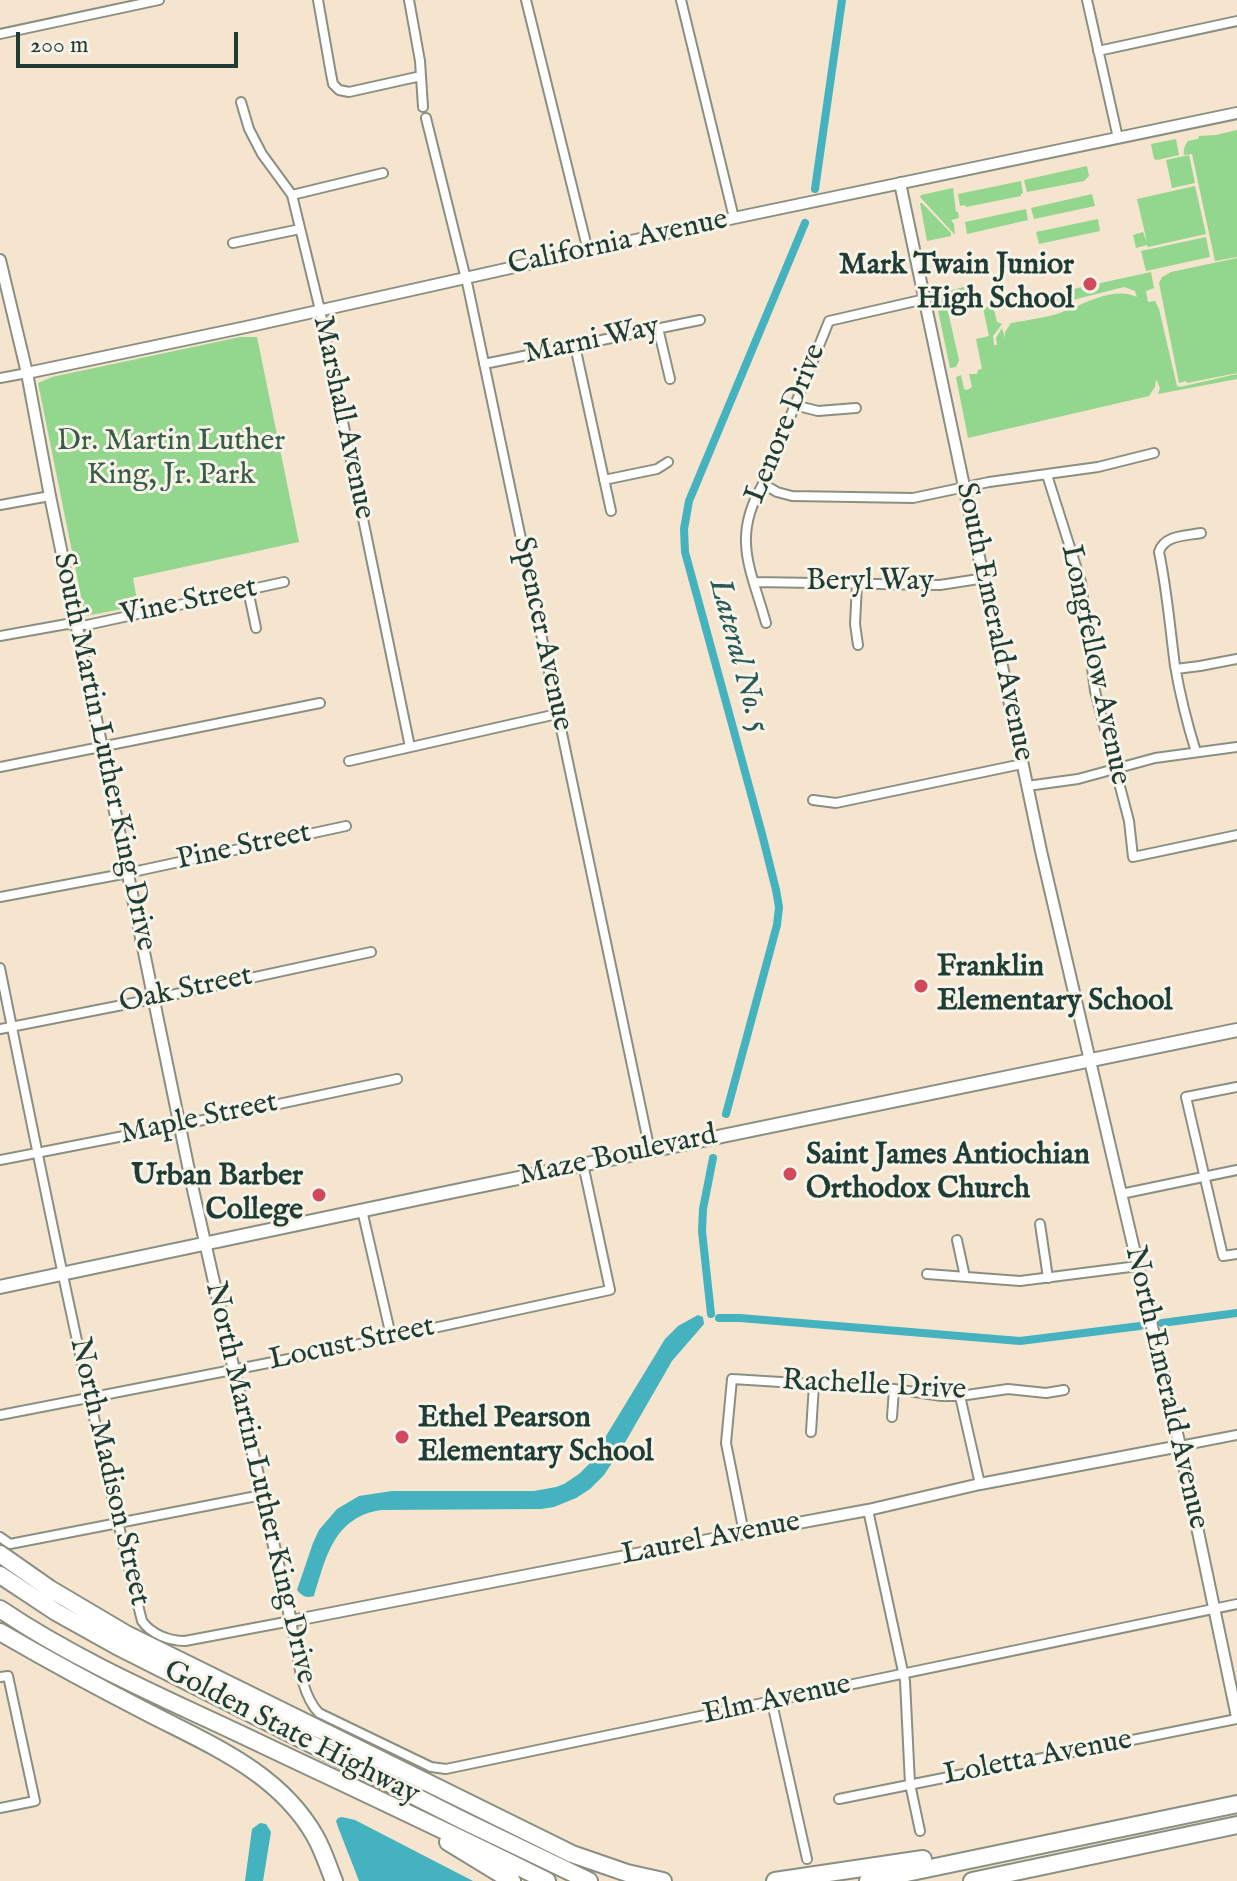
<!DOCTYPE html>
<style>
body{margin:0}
#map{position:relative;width:1237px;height:1881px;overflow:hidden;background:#f5e4ce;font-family:"IM FELL English",serif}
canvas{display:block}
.scale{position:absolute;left:16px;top:32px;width:222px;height:36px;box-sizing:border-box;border:4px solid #1f3d34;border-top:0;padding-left:10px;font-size:24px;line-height:28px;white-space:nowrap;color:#1f3d34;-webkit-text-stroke:6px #f7f3e8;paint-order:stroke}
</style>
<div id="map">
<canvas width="1237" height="1881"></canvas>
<div class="scale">200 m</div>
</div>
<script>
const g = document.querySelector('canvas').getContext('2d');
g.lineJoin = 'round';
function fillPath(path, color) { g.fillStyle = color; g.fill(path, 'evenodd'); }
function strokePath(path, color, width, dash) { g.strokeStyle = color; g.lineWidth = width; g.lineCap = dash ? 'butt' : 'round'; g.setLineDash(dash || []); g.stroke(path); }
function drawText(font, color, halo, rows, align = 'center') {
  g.font = font + ' "IM FELL English",serif'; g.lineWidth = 6; g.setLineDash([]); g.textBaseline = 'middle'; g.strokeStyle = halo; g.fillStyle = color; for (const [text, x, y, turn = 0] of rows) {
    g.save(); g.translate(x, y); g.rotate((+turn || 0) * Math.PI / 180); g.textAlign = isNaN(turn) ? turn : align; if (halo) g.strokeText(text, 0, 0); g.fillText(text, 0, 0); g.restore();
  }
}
const green = new Path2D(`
 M1237,130v127l-22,4 -23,-107 -8,1c-1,-5 1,-10 4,-14l10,-2 1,-3 17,-1z
 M1176,139l3,16 -22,5 -3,-1 -3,-15z
 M1189,155l6,28 -23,5 -6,-28z
 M1087,166l2,10 -5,5 -57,11 -3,-12z
 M1021,181l2,12 -2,1v2l-55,11 -1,-2 -5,1 -2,-12z
 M1195,186l11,48 -58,13 -1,-2 -11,3 -3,-13 10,-3 4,10 -10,-43z
 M953,188l3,24h2l1,6 -8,2 3,4 1,11 -35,-38 1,-2z
 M1092,194l3,12 -61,13 -3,-11z
 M920,203h2l29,30v3l-24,5z
 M1026,209l2,11 -61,14 -2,-12z
 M1098,219l2,12 -61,13 -3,-12z
 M1206,237l4,20 -64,14 -5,-20z
 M1237,258v115l-50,10 -1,-2 -7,2 -20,-100 3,-6 9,-5z
 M1151,272l3,16 -8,3 2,11 7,-1 4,8 18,77 3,1 57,-13v5l-79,15 2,-6 -4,-9 -1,8 -6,9 -181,42 -12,-61 5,-2 3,14 3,1 5,-3 -3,-13h8l1,-4 4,-1 -6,-30 13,-3 -6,-28 10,-2 4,16 5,2 -9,12 1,9h3l-1,-7 6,-10 3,10v-6l6,-9c16,-3 34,-5 49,-10 25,-9 53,-27 77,-16l-2,-6 -11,-4 -71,18 -3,-11h5v-1z
 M942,284l2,8 20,-5 1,4 -14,3 1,7 -6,2 13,57 -3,7 -6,1 -17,-82z
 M240,337h17l42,205 -166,36 5,28 -53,10 -47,-233 14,-6z`);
const water = new Path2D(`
 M698,1315l5,2 1,7 -32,37 -49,85 -19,29 -14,14 -14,9 -22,9 -13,2 -160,1c-47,7 -55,47 -67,86 -8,2 -11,1 -17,-6l16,-47 6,-13 18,-21 22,-13 33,-5h142l22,-4 8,-3 15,-10 10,-10 76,-125 13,-13z
 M342,1817l13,3 118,61h-114l-21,-54 -2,-6 2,-3z
 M260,1823l6,1 5,8 -8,49h-18l7,-52z`);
const canal = new Path2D(`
 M815,189l27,-189
 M726,1114l51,-189 2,-18 -3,-17 -14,-56 -77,-282 -1,-23 5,-28 116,-278
 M711,1314l-9,-83 1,-22 10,-51
 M719,1318h21l280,23 120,-15
 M1162,1323l75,-10`);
const minor = new Path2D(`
 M318,0l13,74 2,10 6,6 10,2 72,-16
 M409,0l11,61 3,46
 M526,0l62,251
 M681,0l53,218
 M1087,0l31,138
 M0,34l159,-34
 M1098,51l139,-30
 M241,102l8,27 13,25 30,41 28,115 90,437
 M426,118l42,169 182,864
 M292,195l91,-22
 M233,243l67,-14
 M658,328l12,51
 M575,346l36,165
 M484,364l216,-44
 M0,378l27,-5
 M794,405l24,6 38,-3
 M1047,475l34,107 14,109 34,130 4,36 104,-22
 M604,480l53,-11 11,-7
 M763,484l14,8 15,4 121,2 76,-16 109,-15 56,-14
 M0,505l50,-9
 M755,582l185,3 45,-7
 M857,584l-2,40 3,21
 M248,590l8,38
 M766,623c-15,-54 -35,-85 -3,-139l66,-163 96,-22
 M0,636l67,-12 20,1 197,-43
 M1176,669l24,-3 37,-7
 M1196,752c-9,-29 -16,-57 -21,-86 -5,-38 -8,-76 -16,-114 5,-17 26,-16 42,-19
 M349,761l208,-47
 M0,767l320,-64
 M1027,786l51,-7 77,-21 82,-11
 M813,800l23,3 186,-39
 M0,897l128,-24 218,-47
 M0,968c44,218 88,437 142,653 9,13 27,20 43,20l106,-20c6,27 8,72 28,92l112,54 15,2 791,-165
 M0,1029l153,-30 218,-47
 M1237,1087l-51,10 37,159 14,-2
 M0,1160l170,-33 227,-48
 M1121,1194l116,-24
 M362,1210l29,126
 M1040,1224l8,54
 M957,1240l8,37
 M927,1274l93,7 118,-15
 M960,1396l20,88
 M0,1415l299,-58 311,-67 -27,-126
 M892,1417l2,-28
 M811,1432l3,-48
 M1180,1446l57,-11
 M868,1510l37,171 5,103 10,47
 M744,1533l-18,-90 6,-64 162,10 48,7h18l48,-7 38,4 18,-3
 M0,1537l10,7 252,-49
 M0,1677l8,-1 27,125 -35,7
 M772,1703l35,156
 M839,1799l398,-80`);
const tertiary = new Path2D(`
 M900,183l141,668 139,595 57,271
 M0,260l27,113 23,123 142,689 99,436 453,-88 124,-23 112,-26 200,-38
 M27,373l219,-46 488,-109 503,-105`);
const secondary = new Path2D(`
 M0,1287l426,-90 811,-167`);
const motorway = new Path2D(`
 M0,1554l50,35 76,45 446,220 55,19 36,8
 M0,1575l56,37 61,34 345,174 127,61
 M0,1609c74,50 157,86 238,124 103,49 207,97 309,148
 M0,1632c48,28 96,54 145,79 63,33 133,60 170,125 8,14 13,30 19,45
 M448,1842l64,39
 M775,1881l148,-22
 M868,1881l369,-77
 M972,1881l265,-56`);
const markers = [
 [1090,284,8,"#d1495b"],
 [921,986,8,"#d1495b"],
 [790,1174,8,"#d1495b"],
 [319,1195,8,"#d1495b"],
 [402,1437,8,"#d1495b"]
];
const streetNames = [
 ["California Avenue",618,244,-12],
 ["Marni Way",592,342,-12],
 ["Marshall Avenue",342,418,78],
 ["Lenore Drive",787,424,-68],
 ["Beryl Way",870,583],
 ["Vine Street",189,603,-12],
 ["South Emerald Avenue",993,622,78],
 ["Spencer Avenue",541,634,78],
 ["Longfellow Avenue",1094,665,78],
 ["South Martin Luther King Drive",103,752,78],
 ["Pine Street",244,848,-12],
 ["Oak Street",186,991,-12],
 ["Maple Street",199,1120,-12],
 ["Maze Boulevard",618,1157,-12],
 ["Locust Street",352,1345,-12],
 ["Rachelle Drive",874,1387,3],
 ["North Emerald Avenue",1165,1388,77],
 ["North Madison Street",108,1472,77],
 ["North Martin Luther King Drive",259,1483,77],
 ["Laurel Avenue",711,1540,-11],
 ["Elm Avenue",777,1701,-12],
 ["Golden State Highway",291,1734,27],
 ["Loletta Avenue",1038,1759,-11]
];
const poiNames = [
 ["Mark Twain Junior",1074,267,"right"],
 ["High School",1074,301,"right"],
 ["Franklin",937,969],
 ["Elementary School",937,1003],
 ["Saint James Antiochian",806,1157],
 ["Orthodox Church",806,1191],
 ["Urban Barber",303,1178,"right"],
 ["College",303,1212,"right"],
 ["Ethel Pearson",418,1420],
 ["Elementary School",418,1454]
];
const parkNames = [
 ["Dr. Martin Luther",171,443],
 ["King, Jr. Park",171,477]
];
const waterNames = [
 ["Lateral No. 5",737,656,75]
];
fillPath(green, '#93d68e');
fillPath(water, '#44b2bf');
strokePath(canal, '#44b2bf', 8);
strokePath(minor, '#8a9081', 12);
strokePath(tertiary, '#8a9081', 14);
strokePath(secondary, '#8a9081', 16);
strokePath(motorway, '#8a9081', 20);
strokePath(minor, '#fff', 8);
strokePath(tertiary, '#fff', 10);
strokePath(secondary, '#fff', 12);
strokePath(motorway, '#fff', 16);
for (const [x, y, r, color] of markers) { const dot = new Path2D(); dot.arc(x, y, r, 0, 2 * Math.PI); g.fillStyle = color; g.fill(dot); strokePath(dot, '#f7f3e8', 3); }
drawText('30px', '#1f3d34', '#f7f3e8', streetNames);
drawText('bold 30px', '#1f3d34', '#f7f3e8', poiNames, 'left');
drawText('30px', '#365c46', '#f7f3e8', parkNames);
drawText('italic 32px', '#285a57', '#f7f3e8', waterNames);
</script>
